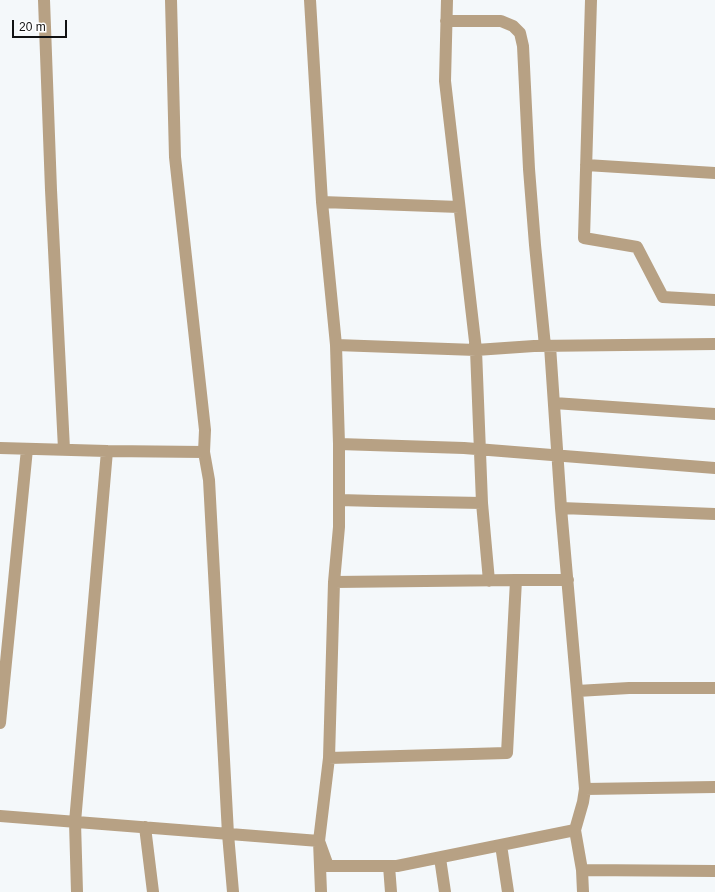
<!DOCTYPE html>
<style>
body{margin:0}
#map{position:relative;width:715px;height:892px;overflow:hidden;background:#f4f8fa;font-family:Helvetica,sans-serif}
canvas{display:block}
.scale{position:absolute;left:12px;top:20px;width:55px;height:18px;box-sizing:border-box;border:2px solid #111213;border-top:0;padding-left:5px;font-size:12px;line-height:14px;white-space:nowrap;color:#111213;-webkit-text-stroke:3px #fff;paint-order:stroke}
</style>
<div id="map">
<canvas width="715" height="892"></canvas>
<div class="scale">20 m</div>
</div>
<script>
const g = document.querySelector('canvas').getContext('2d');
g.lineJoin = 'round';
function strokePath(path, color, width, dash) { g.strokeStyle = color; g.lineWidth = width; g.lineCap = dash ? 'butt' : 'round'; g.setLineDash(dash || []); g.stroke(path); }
const minor = new Path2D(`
 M44,0l7,190 13,259
 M171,0l4,157 30,273 -1,22 5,28 19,354 5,58
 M310,0l12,202 137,5
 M447,0l-2,81 31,269 58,-4 181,-2
 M591,0l-7,238 53,9 26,50 52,3
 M446,21h55l12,5 7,7 3,13 6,123 6,76 10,101
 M586,165l129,8
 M322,202l14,143 3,99v83l-5,55
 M336,345l140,5 6,153 -106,-2 -37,-1
 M550,346l11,162 16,183
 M554,403l161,11
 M339,444l125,4 251,20
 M0,448l107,3 97,1
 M482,503l7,78
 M561,508l154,6
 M516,580l-9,173 -178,5 5,-176z
 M516,580h52
 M0,723l27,-274
 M715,787l-130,2 -2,13 -8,28 7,40 133,1
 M585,789l-8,-98 52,-3h86
 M0,816l319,25 9,25h69l178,-36
 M145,827l8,65
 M501,845l7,47
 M440,858l5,34
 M389,866l2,26
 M582,870l1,22
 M77,892l-2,-70 32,-371
 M321,892l-2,-51 10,-83`);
strokePath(minor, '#b7a184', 12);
</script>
